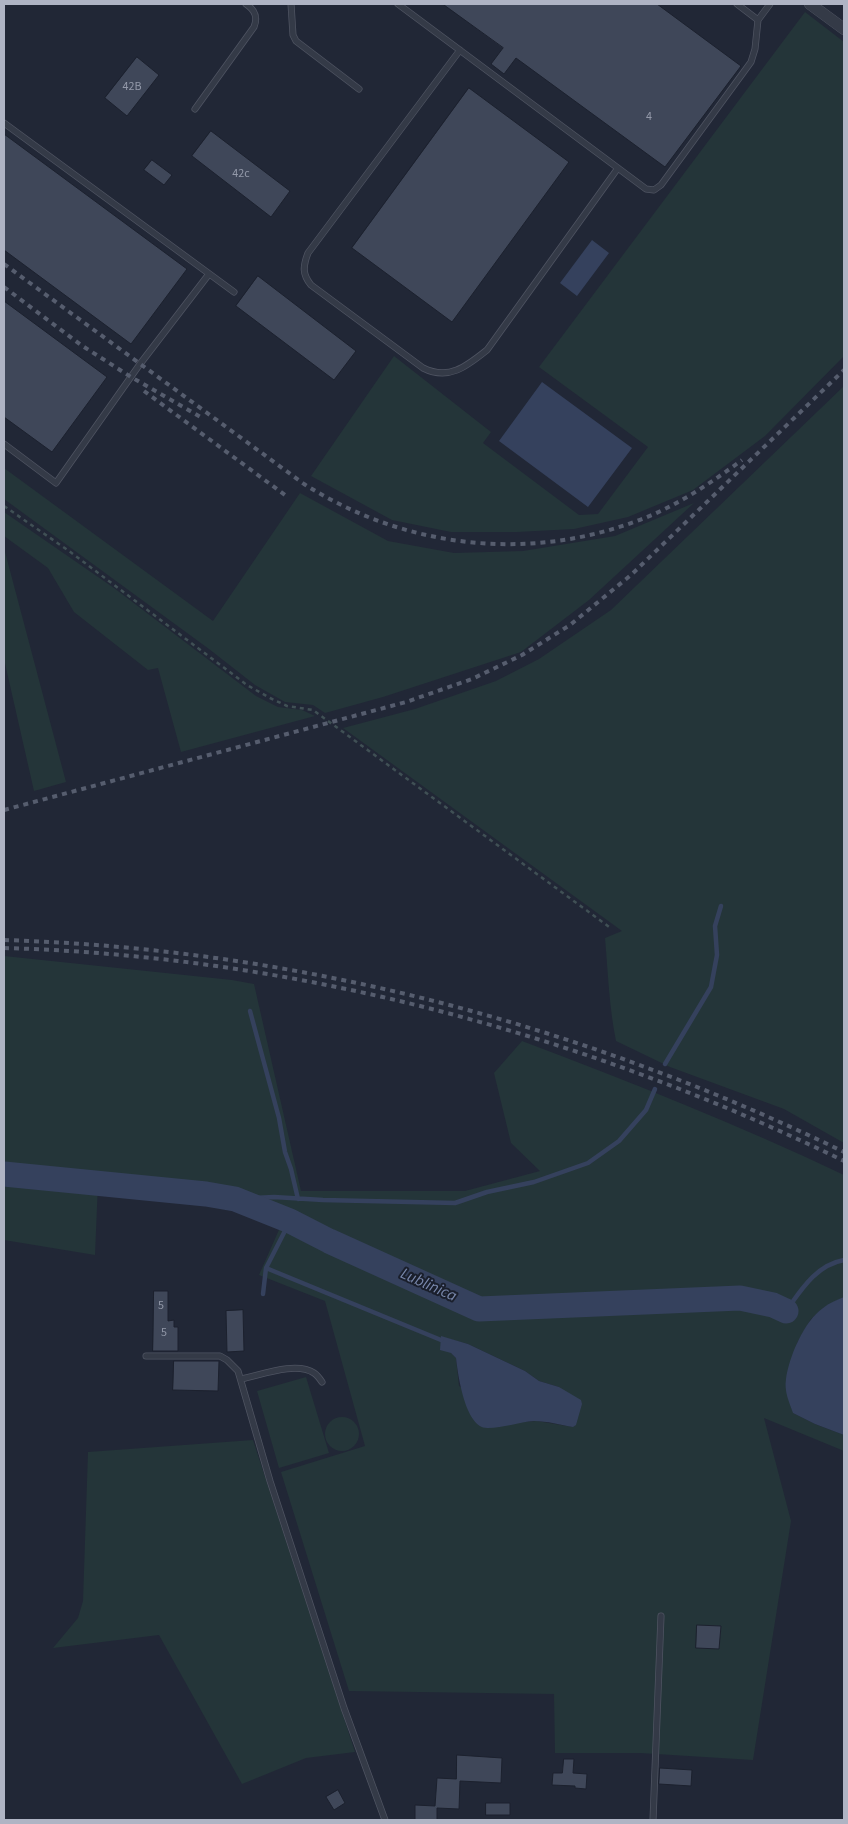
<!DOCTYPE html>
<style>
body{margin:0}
#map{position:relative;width:848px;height:1824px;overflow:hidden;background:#212736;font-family:"Source Sans 3",sans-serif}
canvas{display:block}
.frame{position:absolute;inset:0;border:5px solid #afb4c4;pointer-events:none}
</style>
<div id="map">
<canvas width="848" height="1824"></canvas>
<div class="frame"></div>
</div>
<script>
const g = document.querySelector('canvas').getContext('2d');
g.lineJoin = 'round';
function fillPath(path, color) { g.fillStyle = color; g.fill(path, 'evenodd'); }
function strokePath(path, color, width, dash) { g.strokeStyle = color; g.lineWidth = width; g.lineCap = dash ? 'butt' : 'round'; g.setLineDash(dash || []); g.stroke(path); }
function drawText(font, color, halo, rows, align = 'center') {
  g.font = font + ' "Source Sans 3",sans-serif'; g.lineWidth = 4; g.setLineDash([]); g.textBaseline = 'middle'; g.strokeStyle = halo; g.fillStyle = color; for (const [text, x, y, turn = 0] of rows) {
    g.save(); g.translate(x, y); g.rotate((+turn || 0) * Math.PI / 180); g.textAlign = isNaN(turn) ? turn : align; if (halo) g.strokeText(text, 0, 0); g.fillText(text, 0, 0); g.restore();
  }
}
const green = new Path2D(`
 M805,12l39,30v314l-79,80 -72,54 -65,27 -54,12 -57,3h-66l-59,-12 -81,-44 83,-120 97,76 -8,11 96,72 19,-1 50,-67 -109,-80z
 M844,386v757l-60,-34 -114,-42 -54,-26c-7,-34 -8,-69 -11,-103l17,-7 -279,-203 72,-19 81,-28 43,-22 72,-49z
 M4,468l209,153 87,-128 88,48 66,12 69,-2 92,-15 79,-33 -105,97 -68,52 -138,45 -58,16 -12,-8 -28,-3 -30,-17 -46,-36 -205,-150z
 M4,512l110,76 142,108 22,11 24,3 13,6 -134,36 -23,-84 -10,2 -74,-58 -26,-44 -44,-32z
 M4,548l62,234 -32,9 -30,-132z
 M4,956l228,24 22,4 47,207h164l75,-20 -29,-28 -17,-70 28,-32c109,41 217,84 322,134v122l-21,11 -12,11 -14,24 -4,70 22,11 29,11v16l-80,-33 27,103 -38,239 -113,-7h-85l-1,-59 -205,-3 -68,-219 84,-26 -40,-145 -66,-26 23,-52 -84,-31 -100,-9 -3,72 -91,-15zM442,1337l26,7 57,27 14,10 20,6 14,40 -36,-6 -18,1 -60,-36 -3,-28 -5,-5z
 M306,1377l23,76 -50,15 -22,-77z
 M325 1434a17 17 0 1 1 34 0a17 17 0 1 1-34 0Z
 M253,1440l102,312 -49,6 -64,26 -83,-149 -106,13 25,-30 5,-17 5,-149z`);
const water = new Path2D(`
 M592,240l17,13 -32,43 -17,-13z
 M542,382l90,66 -44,59 -89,-66z
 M844,1297v138l-29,-11 -22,-11c-4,-11 -9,-22 -7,-34 3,-22 18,-58 37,-71 6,-5 14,-8 21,-11z
 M441,1336l27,8 57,27 14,10 20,6 22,13 1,4 -6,21 -3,2c-12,-2 -26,-6 -39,-6 -15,1 -31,7 -46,7 -23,1 -30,-54 -32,-70l-5,-5 -11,-3z`);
const stream = new Path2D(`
 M250,1011l29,107 6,34 6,17 7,30
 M665,1064l46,-77 6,-32 -2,-29 6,-20
 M235,1199l39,-2 49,3 132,3 32,-11 47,-10 54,-19 31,-22 27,-31 9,-21
 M290,1221l-24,47 175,72
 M263,1294l3,-26
 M786,1311c15,-21 30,-46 58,-51`);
const river = new Path2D(`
 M4,1174l202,20 29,5 55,22 39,20 150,68 261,-11 33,7 13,6`);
const building = new Path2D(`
 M443,4h214l84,62 -76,101 -149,-109 -12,16 -13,-10 12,-16z
 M137,57l22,18 -32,41 -22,-18z
 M469,88l100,74 -117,160 -100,-74z
 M211,131l79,60 -19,26 -79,-61z
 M4,134l183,135 -56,75 -127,-94z
 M152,160l20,15 -8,10 -20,-15z
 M258,276l98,75 -22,29 -98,-74z
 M4,301l103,76 -55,75 -48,-35z
 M154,1291h14v30l6,-1v7h4v24h-25z
 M243,1310l1,41 -17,1 -1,-41z
 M174,1361h45l-1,30 -45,-1z
 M697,1625l24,1 -2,23 -23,-1z
 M457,1755l45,3 -1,25 -41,-2 -1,28 -22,-1v12h-22v-15l20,1 2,-28 19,1z
 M564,1759h10l-1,14 14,1 -1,15 -11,-1v-2l-23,-1 1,-12h9z
 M660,1768l32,2 -1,16 -32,-2z
 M338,1790l7,13 -11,7 -8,-13z
 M486,1803h24v12h-24z`);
const path = new Path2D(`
 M4,506l65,45 178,134 23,13 17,8 26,4 299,219`);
const service = new Path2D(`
 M291,4l2,31 3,6 63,48
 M398,4l248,185 8,1 7,-5 90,-123 4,-13 3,-29 12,-16
 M737,4l21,16
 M460,50l-152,203c-5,13 -6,21 3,32l112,83c26,13 44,-2 64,-18l131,-182
 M195,109l59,-82c4,-10 1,-17 -8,-23
 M4,123l230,169
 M4,444l52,39 84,-119 69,-90
 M146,1356h74l7,4 11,11 32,110 74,227 41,112
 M241,1379c20,-4 55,-18 73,-6 3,2 6,6 8,9
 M653,1820l8,-204`);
const minor = new Path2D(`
 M810,4l34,25`);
const rail = new Path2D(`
 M4,264l300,220c99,63 220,78 330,38 40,-14 74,-37 108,-62
 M4,287l77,58 50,32 73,42
 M144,391l141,104
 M4,810l402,-108 66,-23 50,-24 48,-30 61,-50 213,-205
 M4,940c294,9 576,84 840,212
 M4,948c291,8 579,86 840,213`);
const numberNames = [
 ["42B",132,87],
 ["4",649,117],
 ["42c",241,174],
 ["5",161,1306],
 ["5",164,1333]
];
const waterNames = [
 ["Lublinica",428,1286,24]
];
fillPath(green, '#243539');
fillPath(water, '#35415d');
strokePath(stream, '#35415d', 4.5);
strokePath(river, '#35415d', 25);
fillPath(building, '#3f4759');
strokePath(building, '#1c212e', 1);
strokePath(service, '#4f5462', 7);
strokePath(minor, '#4f5462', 12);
strokePath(path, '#405055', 2.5, [4, 4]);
strokePath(service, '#343a47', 5.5);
strokePath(minor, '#343a47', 11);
strokePath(rail, '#565d6e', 4, [5, 5]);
drawText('12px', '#9399a9', null, numberNames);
drawText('italic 16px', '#7887ab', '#1a1f2c', waterNames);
</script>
